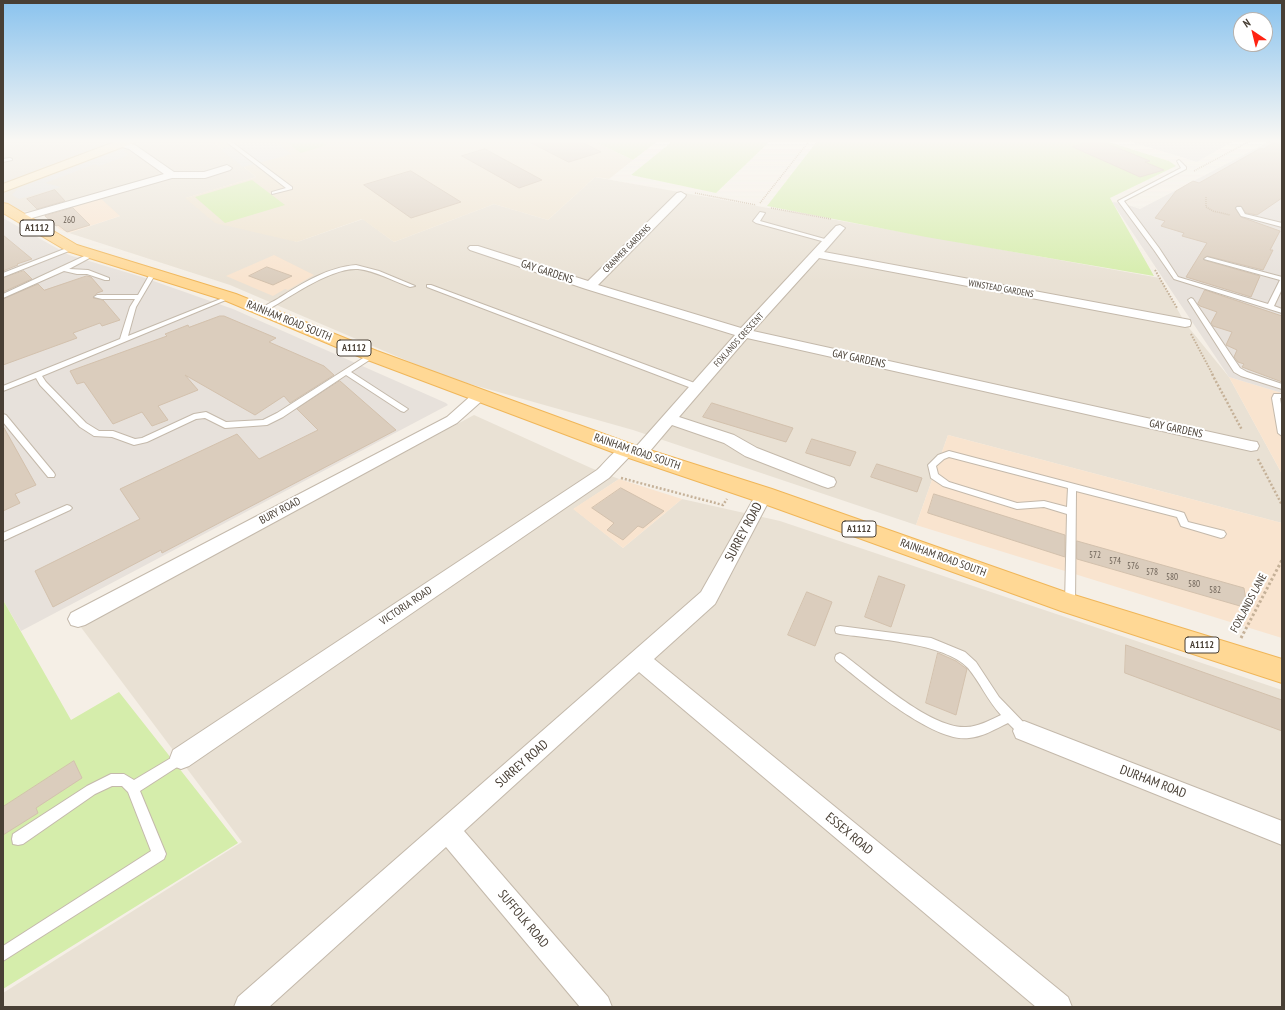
<!DOCTYPE html>
<style>
body{margin:0}
#map{position:relative;width:1285px;height:1010px;overflow:hidden;background:#f5efe6;font-family:"PT Sans Narrow",sans-serif}
canvas{display:block}
.frame{position:absolute;inset:0;border:4px solid #483f35;pointer-events:none}
.north{position:absolute;left:1233px;top:12px;width:40px;height:40px;box-sizing:border-box;background:#fff;border:1px solid #b6b2ae;border-radius:50%;rotate:325deg;font-size:11px;font-weight:700;line-height:16px;text-align:center;color:#483f35}
.north::after{content:'';display:block;margin:auto;width:14px;height:18px;background:#ff2313;clip-path:polygon(50% 0,100% 100%,50% 72%,0 100%)}
</style>
<div id="map">
<canvas width="1285" height="1010"></canvas>
<div class="frame"></div>
<div class="north">N</div>
</div>
<script>
const g = document.querySelector('canvas').getContext('2d');
g.lineJoin = 'round';
function fillPath(path, color) { g.fillStyle = color; g.fill(path, 'evenodd'); }
function strokePath(path, color, width, dash) { g.strokeStyle = color; g.lineWidth = width; g.lineCap = dash ? 'butt' : 'round'; g.setLineDash(dash || []); g.stroke(path); }
function drawText(font, color, halo, rows, align = 'center') {
  g.font = font + ' "PT Sans Narrow",sans-serif'; g.lineWidth = 4; g.setLineDash([]); g.textBaseline = 'middle'; g.strokeStyle = halo; g.fillStyle = color; for (const [text, x, y, turn = 0] of rows) {
    g.save(); g.translate(x, y); g.rotate((+turn || 0) * Math.PI / 180); g.textAlign = isNaN(turn) ? turn : align; if (halo) g.strokeText(text, 0, 0); g.fillText(text, 0, 0); g.restore();
  }
}
const residential = new Path2D(`
 M3,140h208l45,37 -70,21 111,44 66,-23 31,23 100,-38 54,16 47,-43 565,101 25,45 44,54 53,97v49l-334,-88 -32,90 -283,-95 -188,-53 -215,-92 -161,-52 51,-17 -78,-5 -39,1z
 M474,415l117,53 28,11 -45,30 49,39 59,-49 98,22 502,169v317h-1279v-14l239,-151 -162,-216z`);
const commercial = new Path2D(`
 M98,196l22,20 -51,17 -10,-4 -17,-18z
 M274,255l40,20 -26,15 -3,-1 -12,7 -47,-20z
 M1229,377l53,16v81z
 M948,435l334,88v115l-366,-113z
 M619,479l63,20 -59,49 -50,-39z`);
const industrial = new Path2D(`
 M1272,140h10v253l-53,-16 -117,-175 10,1 18,6z
 M3,218l66,37 73,22 91,32 213,94 2,2 -427,226 -18,-31z`);
const education = new Path2D(`
 M211,140h380l42,20 -24,19 -14,-2 -47,43 -54,-16 -100,38 -32,-23 -65,23 -82,-19 -30,-25 71,-21z`);
const green = new Path2D(`
 M283,140h35l9,5 -26,8z
 M591,140h68l-26,20z
 M674,140h95l1,1 -54,52 -85,-18z
 M818,140h284l67,21 7,5 -66,32 44,78 -228,-39 -159,-31z
 M252,180l33,25 -60,18 -30,-26z
 M3,600l68,120 48,-28 119,151 -235,146z`);
const parking = new Path2D(`
 M252,140h20l20,14 -49,13 -23,-18z
 M1126,140h109l-38,22z
 M122,149l7,6 -30,11 -4,-2 -50,19 16,4 -42,12 -7,-4 6,-7z`);
const building = new Path2D(`
 M526,140h52l23,12 -32,10z
 M1094,140h4l52,21 -5,1 19,8 -24,7 -67,-30z
 M1273,143l9,2v53l-25,17 -11,-2 -5,-7h-4l-2,2 6,9 39,14 -10,19h3l-10,20 -56,-14 -4,3 1,1 56,16 -9,21 -65,-20 21,-34 -25,-7 2,-3 -23,-7 4,-5 -10,-3 21,-27 17,-10 6,2 62,-35 2,1z
 M485,149l57,31 -23,8 -57,-32z
 M411,171l50,31 -50,16 -47,-33z
 M55,190l10,11 -28,8 -10,-10z
 M73,208l17,17 -23,7 -9,-7 -2,1 -11,-10z
 M3,235l29,24 -15,5 1,1 -15,6z
 M267,267l25,9 -19,9 -24,-9z
 M24,271l8,8 -29,13v-14z
 M87,276l4,1 12,14 -6,2 -4,5 10,2 17,20 -18,6 -2,-3 -27,10 4,5 -74,27v-66l35,-15 6,6z
 M1205,290l77,26v66l-40,-15 2,-3 -6,-2 -4,-5 3,-7 -11,-5 6,-13 -19,-6 -2,-3 6,-11 -17,-6 -2,-2z
 M220,316h4l52,22 -7,4 55,24 10,9 -44,28 -6,-7 -29,19 -70,-40 13,15 -40,16 10,14 -16,6 -10,-14 -29,12 -29,-42 -7,2 -7,-13 97,-35 -2,-2 23,-9 1,2z
 M340,381l56,49 -234,123 -1,-3 -108,57 -18,-36 105,-52 -20,-30 117,-55 22,25 59,-29 -21,-21z
 M712,403l81,25 -7,14 -83,-25z
 M3,426l33,59 -21,9 5,9 -17,8z
 M812,439l44,13 -6,14 -44,-13z
 M877,464l45,14 -5,14 -46,-15z
 M621,488l43,23 -21,17 -5,-2 -15,14 -16,-10 7,-7 -22,-15z
 M934,494l131,41v22l-137,-44z
 M1077,541l167,47 3,20 -170,-49z
 M879,576l26,9 -14,42 -26,-10z
 M807,592l25,10 -17,44 -27,-11z
 M1126,645l156,55v31l-157,-58z
 M938,653l18,8 11,8 -11,46 -30,-12z
 M74,761l8,17 -46,30 2,5 -35,22v-28z`);
const pathFar3 = new Path2D(`
 M1194,171l58,-31
 M695,193l61,12
 M1206,197v10l7,4 17,4
 M760,203l50,-63
 M771,208l60,11`);
const pathFar2 = new Path2D(`
 M1155,270l22,38
 M1191,334l22,41`);
const pathFar1 = new Path2D(`
 M1212,374l30,56
 M1258,459l24,46
 M621,478l102,27 4,-6`);
const path = new Path2D(`
 M1241,638l41,-78`);
const lane = new Path2D(`
 M224,140h5l63,47v2l-20,5v-2l14,-4z
 M10,158l2,1v1l-9,2v-3z
 M1179,160l7,7v2l-62,32 35,47 19,29 90,27 12,-24 -76,-21 3,-2 75,20v12l-8,17 8,3v4l-108,-34 -20,-29 -36,-49 63,-33 -4,-7z
 M1237,207h4l4,7 37,9v4l-41,-11 -5,-8z
 M760,212l5,1 -5,8 72,20 -3,2 -73,-20 -3,-2z
 M72,246l2,1v2l-71,28v-4z
 M93,252l3,2 -1,1 -26,14 19,1 21,8v2h-4l-18,-6h-10l-13,-3 -61,27v-4z
 M356,265l23,6 36,15 -5,1c-17,-6 -34,-16 -52,-18 -27,-2 -71,30 -94,43h-4l-1,-1c5,-6 14,-9 20,-13 24,-15 49,-31 77,-33z
 M151,272l5,1 -20,34 -8,29 100,-40 5,1 -191,79 4,6 40,41 13,8h14l22,8 7,-1 52,-24 12,-2 20,10 37,-2 14,-7 94,-60h3v4l-23,15 57,37 -4,3 -3,-1 -55,-36 -63,42 -16,8 -42,3 -20,-10 -9,1 -49,23 -13,3 -22,-8 -18,-1 -14,-9 -40,-42 -4,-7 -33,13v-5l117,-47 10,-32 5,-8h-33l-8,-2 3,-2h41z
 M427,285h4l269,100 1,2 -4,2h-3l-267,-102z
 M1191,298l2,1 47,69 7,4 35,12v5l-41,-13 -7,-4 -46,-72z
 M1274,394h8v4h-2l2,12v26l-4,-3 -6,-35z
 M3,414l3,1 48,58 1,2 -1,2h-6l-45,-55z
 M949,451l232,61 3,1 4,9 36,9 2,3 -2,3 -3,1 -37,-11 -3,-1 -4,-9 -101,-26 -1,113 -1,3 -4,1 -4,-1 -1,-3 2,-90 -23,-7 -27,2 -74,-23 -12,-8 -3,-13 10,-10zM949,457l119,31 -1,19 -23,-6 -27,2 -68,-21 -11,-8 -2,-8 8,-7z
 M67,505l3,1 2,2 -2,2 -67,31v-8z
 M840,626l91,12 34,14 11,10 23,35 29,30 2,4 -2,4 -4,2 -4,-2 -12,-12c-12,6 -26,14 -39,15 -36,5 -105,-55 -133,-77l-1,-3 1,-3 4,-2 4,2c28,21 87,74 122,72 12,0 24,-7 35,-12 -14,-15 -21,-33 -33,-47 -23,-25 -94,-29 -128,-34l-4,-1 -1,-3 1,-3z
 M181,752l4,2 2,4 -2,4 -45,29 26,63 -2,5 -161,102v-15l148,-95 -23,-59 -6,-6h-10l-17,8 -72,50 -5,1 -5,-1 -1,-5 1,-5 74,-48 24,-12h13l10,6z`);
const street = new Path2D(`
 M122,141l13,4 39,27h30l23,-7 5,3 -2,2 -25,8h-33l-147,42h-8l-1,-2 1,-2 147,-42 -35,-25 -10,-3 -1,-2z
 M681,192l5,3 -1,2 -87,88 143,43 95,-102 4,-1 5,3 -21,24 361,67 5,1 1,3 -1,3 -5,1 -366,-69 -66,73 498,110 6,1 2,4 -2,4 -6,1 -504,-113 -68,79 55,18 23,13 77,30 2,4 -2,4 -6,2 -6,-2 -77,-30 -21,-13 -52,-18 -27,32 -6,1 -6,-1 -1,-3 -23,24 -420,288 -8,3 -8,-3 -3,-8 3,-8 424,-280c10,-9 22,-28 36,-24l1,3 101,-114 -149,-46 -116,-39 -2,-2 2,-2h8l110,35 89,-88z
 M479,391l5,2 2,3 -2,3 -27,24 -372,202 -7,2 -7,-2 -3,-6 3,-6 376,-196 27,-24z
 M764,489l6,2 2,4 -57,109 -61,55 414,338 4,10h-36l-397,-335 -175,159 144,166 4,10h-32l-134,-160 -177,160h-35l4,-10 463,-405 57,-101z
 M1024,721l258,100v24l-266,-107 -3,-7 3,-7z`);
const secondary = new Path2D(`
 M120,140h17l-1,2 -133,50v-8z`);
const primary = new Path2D(`
 M3,203l5,1 69,41 159,49 141,57 257,94 138,44 299,105 211,65v24l-221,-72 -305,-110 -136,-46 -255,-96 -141,-59 -157,-49 -64,-38z`);
const numberNames = [
 ["260",69,220],
 ["572",1095,555],
 ["574",1115,561],
 ["576",1133,566],
 ["578",1152,572],
 ["580",1172,577],
 ["580",1194,584],
 ["582",1215,590]
];
const farStreetnames = [
 ["CRANMER GARDENS",627,249,-45],
 ["WINSTEAD GARDENS",1001,289,10],
 ["FOXLANDS CRESCENT",739,340,-48]
];
const shields = [
 [37,228,34],
 [354,348,34],
 [859,529,34],
 [1202,645,34]
];
const shieldNames = [
 ["A1112",37,228],
 ["A1112",354,348],
 ["A1112",859,529],
 ["A1112",1202,645]
];
const streetNames = [
 ["GAY GARDENS",547,272,18],
 ["RAINHAM ROAD SOUTH",289,321,22],
 ["GAY GARDENS",859,359,12],
 ["GAY GARDENS",1176,429,12],
 ["RAINHAM ROAD SOUTH",637,452,19],
 ["BURY ROAD",280,511,-28],
 ["RAINHAM ROAD SOUTH",943,558,20],
 ["FOXLANDS LANE",1249,603,-62],
 ["VICTORIA ROAD",406,606,-34]
];
const nearStreetnames = [
 ["SURREY ROAD",744,532,-62],
 ["SURREY ROAD",522,764,-41],
 ["DURHAM ROAD",1153,782,21],
 ["ESSEX ROAD",849,834,40],
 ["SUFFOLK ROAD",523,919,50]
];
fillPath(residential, '#e9e1d4');
fillPath(commercial, '#f9e4cf');
fillPath(industrial, '#e7e1db');
fillPath(education, '#efe3cf');
fillPath(green, '#d5edab');
fillPath(parking, '#e5e2df');
fillPath(building, '#dbcdbd');
strokePath(building, '#d3c1ad', 1);
strokePath(lane, '#c4b9ab', 2);
strokePath(street, '#c4b9ab', 2);
strokePath(secondary, '#ddc393', 2);
strokePath(primary, '#f0b659', 2);
strokePath(pathFar3, '#c5b198', 1.5, [1, 1]);
strokePath(pathFar2, '#c5b198', 2, [1.5, 1.5]);
strokePath(pathFar1, '#c5b198', 2.5, [2, 2]);
strokePath(path, '#c5b198', 3, [2.5, 2.5]);
fillPath(lane, '#fff');
fillPath(street, '#fff');
fillPath(secondary, '#ffecc6');
fillPath(primary, '#ffd895');
const sky = g.createLinearGradient(0, 0, 0, 282);
sky.addColorStop(0, '#8ac3ee');
sky.addColorStop(0.5, '#faf8f4');
sky.addColorStop(1, '#faf8f400');
g.fillStyle = sky;
g.fillRect(0, 0, 1285, 282);
drawText('9px', '#6d6257', null, numberNames);
drawText('9px', '#483f35', '#fff', farStreetnames);
for (const [x, y, w] of shields) { const box = new Path2D(); box.roundRect(x - w / 2, y - 8, w, 16, 3); g.fillStyle = '#fff'; g.fill(box); strokePath(box, '#483f35', 1); }
drawText('bold 10px', '#483f35', null, shieldNames);
drawText('11px', '#483f35', '#fff', streetNames);
drawText('13px', '#483f35', '#fff', nearStreetnames);
</script>
